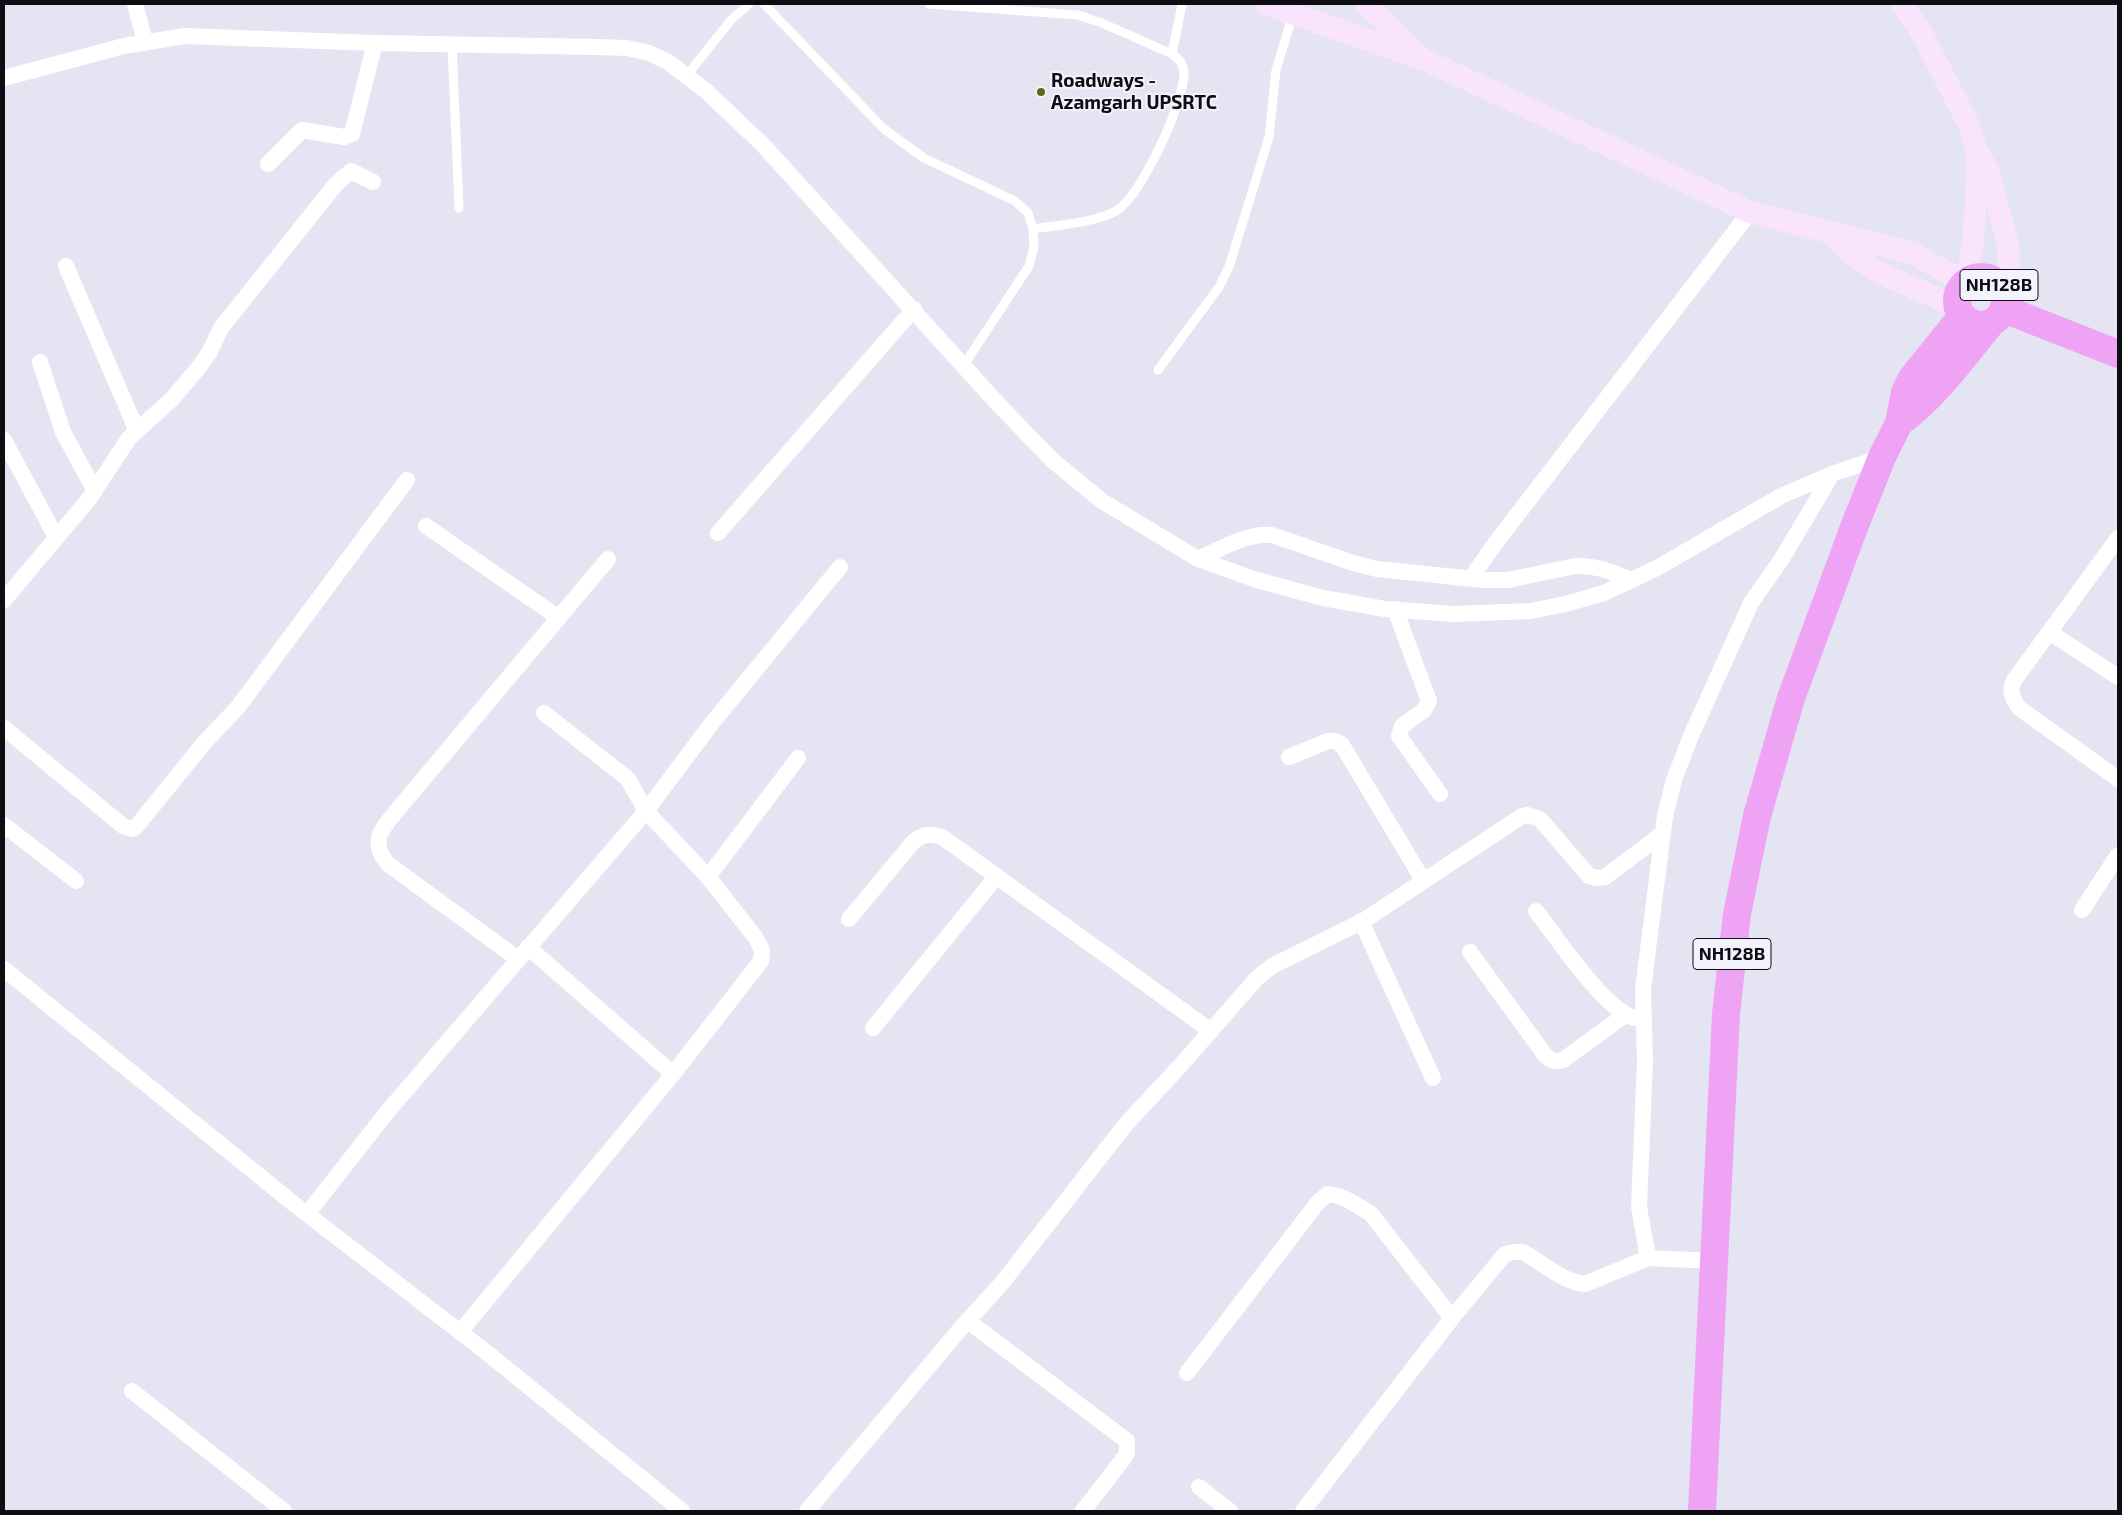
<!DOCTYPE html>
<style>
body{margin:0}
#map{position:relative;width:2122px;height:1515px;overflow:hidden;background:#e5e4f2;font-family:"Exo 2",sans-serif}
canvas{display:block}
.frame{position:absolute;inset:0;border:5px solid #0e0d12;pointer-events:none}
</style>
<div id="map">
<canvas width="2122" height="1515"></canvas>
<div class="frame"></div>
</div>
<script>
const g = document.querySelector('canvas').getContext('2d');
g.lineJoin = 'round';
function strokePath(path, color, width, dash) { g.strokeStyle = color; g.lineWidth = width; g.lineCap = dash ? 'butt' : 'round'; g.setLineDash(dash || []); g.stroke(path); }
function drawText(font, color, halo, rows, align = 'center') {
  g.font = font + ' "Exo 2",sans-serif'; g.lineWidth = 4; g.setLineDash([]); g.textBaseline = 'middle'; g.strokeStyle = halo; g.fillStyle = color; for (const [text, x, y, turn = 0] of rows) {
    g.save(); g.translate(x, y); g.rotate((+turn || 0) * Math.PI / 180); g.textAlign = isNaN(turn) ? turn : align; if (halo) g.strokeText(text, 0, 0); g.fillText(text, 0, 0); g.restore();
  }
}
const lane = new Path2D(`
 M764,4l120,125 40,29 91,43 13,12 5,16 1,18 -5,19 -65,99
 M929,4l149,11 24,8 70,31c7,5 11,9 12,18 1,29 -43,125 -68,139 -22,12 -58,14 -83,18
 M452,45l7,163
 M1172,54l10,-50
 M687,75l44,-55 18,-16
 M1158,370l61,-83 10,-20 40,-130 7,-67 17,-56`);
const street = new Path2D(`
 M135,4l10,38
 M4,78l120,-32 61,-10 190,7 222,4 30,1 22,5 19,9 37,28 58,55 235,259 54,56 50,41 96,58 59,21 66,18 62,11 68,5 78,-3 34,-7 39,-11 53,-25 124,-72 51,-22 50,-17
 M268,164l34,-34 42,7 8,-3 23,-91
 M66,266l71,165
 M40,362l23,70 32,59
 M4,440l52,97
 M426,526l133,92
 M718,533l196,-224
 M2118,538l-103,141c-7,11 -3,19 4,29l99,71
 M1198,559c23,-10 48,-26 74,-24l81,28 24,6 107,11h24l67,-14c21,-1 37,6 56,14
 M1471,578l23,-33 256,-333
 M4,600l85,-101 40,-61 43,-39 28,-33 10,-15 11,-23 115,-144 15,-13 22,11
 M1395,609l34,92 -5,9 -22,16 -3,10 41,58
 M2049,632l69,45
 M4,728l119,98 9,3 4,-2 68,-84 34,-36 169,-227
 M1289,757l39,-16h7l7,4 81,135
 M4,825l72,56
 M708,877l90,-119
 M2082,910l36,-55
 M1536,911c22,28 66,96 98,107
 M849,919l65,-78c10,-7 15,-8 28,-4l269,194
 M1361,921l72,157
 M528,947l145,127
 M1470,952l75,103c6,5 10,8 18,5l62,-45
 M518,959l-130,-95c-20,-24 -5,-36 11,-56l209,-249
 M4,969l290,235 192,148 196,159
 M873,1028l123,-151
 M307,1214l81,-103 258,-300 66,-88 128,-156
 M1648,1258l-9,-51 6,-145 -2,-73 22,-173 9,-36 16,-42 61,-135 32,-46 49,-83
 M968,1321l159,120v12l-3,5 -41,53
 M460,1332l213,-258 88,-113 1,-11 -6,-12 -48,-61 -62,-66 -18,-32 -84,-66
 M1187,1373l132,-172 9,-7c15,1 30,12 43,20l81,104 53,-64 10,-2h8c20,11 40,30 62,32l63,-26 66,3
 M132,1391l152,120
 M1199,1487l31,24
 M807,1511l154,-183 41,-45 124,-159 54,-58 77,-88 15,-12 91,-45 159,-105 6,-1 12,4 49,57 8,2 8,-1 56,-42
 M1303,1511l149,-193`);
const secondary = new Path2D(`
 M1266,4l159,56 325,152 162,41 53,29
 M1366,4l53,51
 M1902,4l18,26 48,93 9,28 11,19 20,74c2,19 1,25 -9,41
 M1828,232l26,24 28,18 75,33
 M1969,279c0,-17 4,-33 5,-51 2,-23 4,-47 3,-71`);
const highway = new Path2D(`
 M1957 301a24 24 0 1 1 48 0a24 24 0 1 1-48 0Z
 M2004,309l114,45
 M1899,423c36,-26 64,-66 93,-101
 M1702,1511l24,-497 11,-100 20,-98 34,-118 62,-168 29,-73 17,-34 6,-31 7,-14 50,-62`);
const markers = [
 [1041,92,5,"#5a6a15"]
];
const shields = [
 [1999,285,78],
 [1732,954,78]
];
const shieldNames = [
 ["NH128B",1999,285],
 ["NH128B",1732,954]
];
const poiNames = [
 ["Roadways -",1051,81],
 ["Azamgarh UPSRTC",1051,103]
];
strokePath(lane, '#fff', 9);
strokePath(street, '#fff', 16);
strokePath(secondary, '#fae3fc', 22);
strokePath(highway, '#eea3f4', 28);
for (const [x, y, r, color] of markers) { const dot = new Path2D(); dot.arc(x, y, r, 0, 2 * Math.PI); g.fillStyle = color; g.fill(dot); strokePath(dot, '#f3f2fd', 2); }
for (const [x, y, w] of shields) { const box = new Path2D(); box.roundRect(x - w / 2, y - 15.5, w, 31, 4); g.fillStyle = '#f3f2fd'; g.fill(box); strokePath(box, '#0e0d12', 1); }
drawText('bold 18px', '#0e0d12', null, shieldNames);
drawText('bold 19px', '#0e0d12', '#f3f2fd', poiNames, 'left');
</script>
